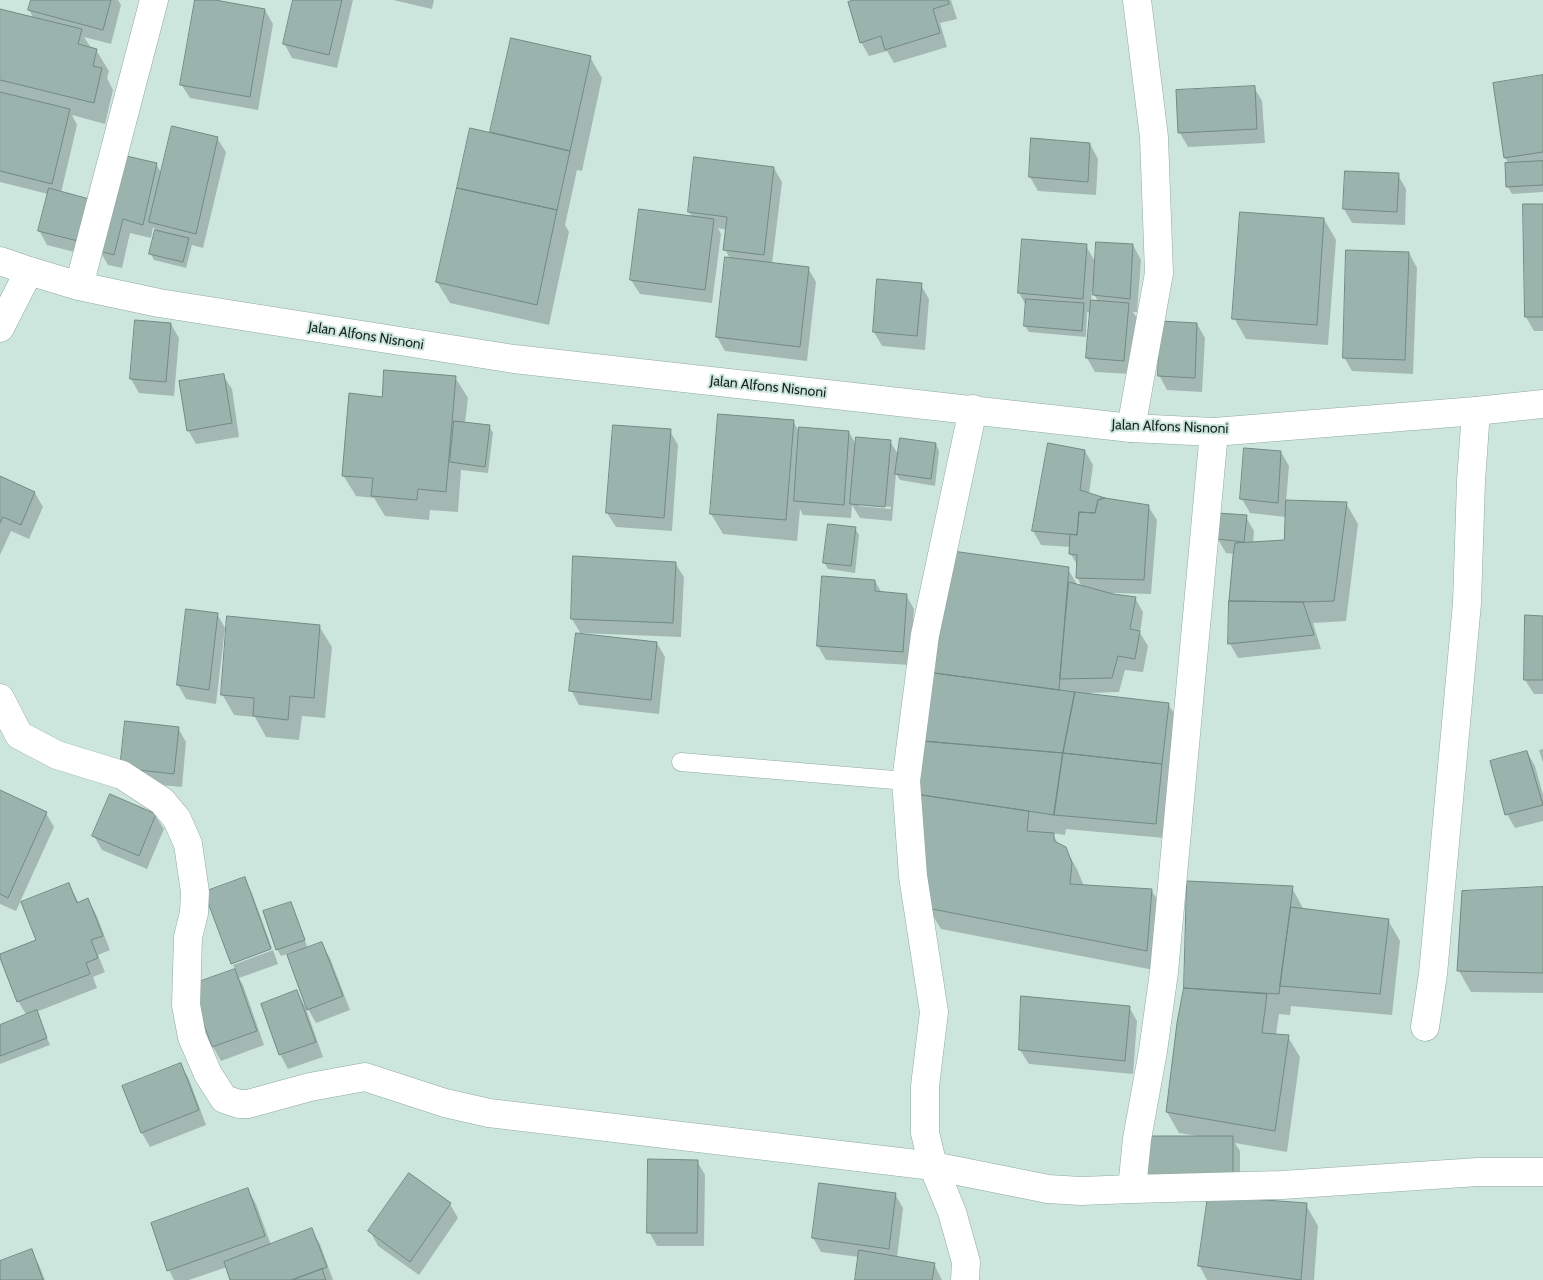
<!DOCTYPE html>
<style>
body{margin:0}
canvas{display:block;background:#cce6de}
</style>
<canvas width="1543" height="1280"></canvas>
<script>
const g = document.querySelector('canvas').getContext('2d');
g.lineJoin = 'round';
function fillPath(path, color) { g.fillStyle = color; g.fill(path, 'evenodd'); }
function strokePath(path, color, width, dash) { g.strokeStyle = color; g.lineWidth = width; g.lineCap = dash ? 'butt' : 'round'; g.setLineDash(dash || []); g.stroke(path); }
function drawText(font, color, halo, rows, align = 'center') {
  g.font = font + ' Cabin,sans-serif'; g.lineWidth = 4; g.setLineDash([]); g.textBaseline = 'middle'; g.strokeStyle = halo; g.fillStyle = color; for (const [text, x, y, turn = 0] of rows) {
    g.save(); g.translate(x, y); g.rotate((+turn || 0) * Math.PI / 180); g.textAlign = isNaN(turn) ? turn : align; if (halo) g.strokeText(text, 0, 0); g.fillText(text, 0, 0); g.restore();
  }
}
const shadow = new Path2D(`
 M32,0h86l3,5 -10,39 -27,-7 8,12 4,1 13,21 -2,7 6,12 -8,34 -33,-9 5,10 -16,68 25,62 -39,-10 -8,-15 9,-36 -48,-12v-167l34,4 -5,-9z
 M196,0h12l57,10 8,14 -15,86 -68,-12 -9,-14z
 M295,0h58l-16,68 -45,-10 -8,-15z
 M393,0h41l-2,9z
 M858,0h93l6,19 -17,4 7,24 -53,16 -7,-12 -18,5 -8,-14z
 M590,57l12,21 -20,93 -5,-1 -12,55 4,7 -20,93 -99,-22 -13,-21 56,-147 -1,-3z
 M1543,77v115l-31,2 -4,-7 -2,-23h3l-4,-6z
 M1254,87l8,14 3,42 -77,4 -8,-14 -3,-42z
 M217,138l9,14 -23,96 -11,-3 -6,23 -32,-8 -3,-6 5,-23 -3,-4 -2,11 -21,-5 -8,35 -14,-3 -8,-14 56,-87 6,10z
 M1090,144l8,15 -2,36 -58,-4 -8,-14z
 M774,168l8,14 -10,82 36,4 8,14 -9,79 -82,-10 -8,-14 13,-78 -5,-10 2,-19 -9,-2 3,6 -9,69 -72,-9 -9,-14 61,-63 -3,-5z
 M1398,175l8,14 -1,36 -53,-2 -8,-14z
 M1543,205v126h-9l-8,-14z
 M1324,219l12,21 -8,105 -82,-6 -12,-21z
 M1133,245l8,15 -4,52h-4l4,6 -5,56 -37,-2 -8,-14 4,-45 -4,-1 -1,25 -57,-5 -4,-6 2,-19 -8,-14 67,-47 10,17zM1092,291l6,10h-7z
 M1409,253l8,15 -4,106 -61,-3 -8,-14z
 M921,285l8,14 -4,51 -43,-4 -8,-14z
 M171,324l8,14 -5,58 -35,-3 -8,-14z
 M1197,324l8,14 -3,54 -35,-2 -8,-15z
 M223,375l9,14 7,48 -43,7 -8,-14z
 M455,377l13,21 -3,25 24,3 4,7 -5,40 -27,-3 -3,42 -28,-2 -1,10 -44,-4 -11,-18 -18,-2 -13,-21 40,-77z
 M793,421l7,12 49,-1 8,14 33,-5 9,15 37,-12 3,7 -4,35 -35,-6 -4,-6 -4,47 -32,-3 -8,-13 -1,13 -48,-3 -3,-6 -3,32 -74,-7 -12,-20zM859,503l32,4v2l-32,-3z
 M670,431l8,14 -6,86 -56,-4 -9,-14z
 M1245,449l36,3 8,14 -3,36 60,1 12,21 -12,97 -33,2 8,26 -83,9 -8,-14 1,-43 4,-47 -9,-1 -8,-14 28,-22 8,14 -1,12 32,-2 1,-24 -36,-4 -8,-14z
 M1085,451l8,14 -4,29 16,6 43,6 9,14 -6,74 -38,-1v1l22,4 8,14 -3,21 8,13 -5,26 -18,-2 -6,22 -32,1v1l81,10 9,14 -13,120 -98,-9 -1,6 -13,-2 7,12 6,3 12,21 7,17 68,5 12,20 -5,60 -218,-42 -13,-21 140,-339 10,17 4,1 -5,-10 1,-11 -8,-13 1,-6 -30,-2 -8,-14z
 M0,478l35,15 8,14 -14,32 -18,-8 -11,24z
 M855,528l4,7 -4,38 -27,-4 -4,-7z
 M675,563l9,14 -3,60 -100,-4v1l-9,-15z
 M875,581l7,12 24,2 8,14 -4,56 -84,-5 -8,-14z
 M187,610l30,4 8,14 -9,76 -30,-5 -8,-14z
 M1543,617v77h-9l-9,-14z
 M319,626l13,21 -7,71 -23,-2 -3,24 -33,-3 -11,-20 -21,-2 -12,-21z
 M657,643l8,14 -6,57 -80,-9 -8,-15z
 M178,728l8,14 -4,45 -53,-5z
 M1543,749v14l-4,-13z
 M1527,752l8,14 8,29v26l-28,7 -8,-14z
 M0,791l46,22 8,14 -38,84 -16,-7z
 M155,815l9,14 -17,40 -45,-19 -8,-14z
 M244,879l8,14 20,55 -40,14v2l-26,-71z
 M69,885l10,18 9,-3 8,14 14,36 -12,5 7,17 -12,5 4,11 -61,24 14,33 -50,19v-38l27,-10 -9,-15 20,-60z
 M1292,888l12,22 84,10 12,21 -8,74 -101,-9 -1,9 -11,-1 -3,21 12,2 12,20 -13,95 -52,-9 5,8v37l-43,-52 -18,-3 -12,-21 11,-89 7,-35z
 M1543,888v105l-72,-1 -12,-21z
 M291,903l3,7 14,39 14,-5 8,14 20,52 -34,13 -8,-14 -8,-59 -19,6 -4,-7z
 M273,950l5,14 -39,14 4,7 21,60 -43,16 -8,-14 -21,-61 44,-15 -3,-6z
 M297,992l8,14 18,51 -35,12 -8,-15z
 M1129,1007l8,14 -4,53 -104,-10 -9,-14z
 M181,1065l8,14 17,46 -56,22 -8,-14z
 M697,1161l8,14 -1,71h-47l-8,-14z
 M248,1190l8,14 15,41 40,-15 9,14 13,36h-101l-5,-13 -38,13h-15l-5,-10z
 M895,1194l8,14 -6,50 37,6 8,16h-86l3,-23 -38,-5 -8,-14z
 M450,1204l8,14 -39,57 -41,-29 -8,-15z
 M1306,1205l12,21 -4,54h-107l-8,-15z
 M31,1251l8,14 6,15h-45v-18z`);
const building = new Path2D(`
 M31,0h80l-8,30 -75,-20z
 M195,0h20l50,9 -15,88 -70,-12z
 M293,0h49l-13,55 -46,-11z
 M854,0h94l1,4 -16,5 7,24 -55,17 -4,-14 -21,7 -12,-41z
 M0,9l82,20 -4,15 19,5 -4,17 9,2 -8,35 -94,-23z
 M511,38l80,18 -21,95 -80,-19z
 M1543,75v77l-39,6 -11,-75z
 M1255,86l2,43 -79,4 -2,-43z
 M0,92l70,17 -18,75 -52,-13z
 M172,126l46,11 -22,97 -47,-12z
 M470,128l100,23 -13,59 -100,-22z
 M1031,138l59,5 -2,39 -59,-5z
 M122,155l35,8 -14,62 -20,-6 -9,36 -15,-4z
 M694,157l80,10 -10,88 -41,-5 4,-33 -39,-5z
 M1543,161v24l-37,2 -1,-24z
 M1345,171l54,2 -2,39 -54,-3z
 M49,188l40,11 -11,42 -40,-10z
 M457,188l100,22 -20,95 -101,-23z
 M1523,204h20v113h-18z
 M639,209l75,10 -9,71 -75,-10z
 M1240,212l84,6 -7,107 -85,-6z
 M155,230l34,8 -6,24 -34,-8z
 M1022,239l65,5 -4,55 -65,-6z
 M1096,242l37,2 -3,55 -37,-4z
 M1346,250l63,2 -4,108 -62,-2z
 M725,257l84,10 -9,80 -84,-10z
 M877,279l45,4 -5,53 -44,-4z
 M1026,299l58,4 -2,28 -58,-5z
 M1091,300l38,3 -5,58 -38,-3z
 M135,320l36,3 -5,59 -36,-3z
 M1160,321l37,2 -2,55 -37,-2z
 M384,370l72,6 -10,116 -28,-3 -1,11 -46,-4 2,-18 -31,-2 7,-83 33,4z
 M224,374l8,49 -45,8 -8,-50z
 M718,414l76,6 -8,100 -76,-6z
 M454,421l36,4 -5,42 -35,-5z
 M613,425l58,4 -7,89 -58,-5z
 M799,427l50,4 -5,74 -50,-4z
 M856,437l35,3 -6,67 -35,-3z
 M900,438l36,5 -5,36 -36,-5z
 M1048,443l37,7 -5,40 25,8 -7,2 -3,13 -16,-1 -2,23 -45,-4z
 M1244,448l37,3 -3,52 -38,-4z
 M0,476l35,16 -14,33 -18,-8 -3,6z
 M1105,498l44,7 -5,75 -68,-2 1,-23 -8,-1 1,-20 7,1 2,-23 16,1 3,-13z
 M1286,500l61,2 -13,99 -31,1 -74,-1 4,-45 2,-13 49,-3z
 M1218,513l29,2 -3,27 -27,-3z
 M828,524l28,3 -5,39 -28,-3z
 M952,551l117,16 -10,123 -125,-17z
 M573,556l103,6 -3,61 -102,-4z
 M822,576l53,4v11l32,3 -4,58 -86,-6z
 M1069,582l44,12 23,3 -6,32 10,2 -5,28 -17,-3 -6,22 -52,1z
 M1229,601l74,1 11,33 -86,9z
 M186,609l32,4 -9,77 -32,-5z
 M1525,615l18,1v64h-19z
 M227,616l93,9 -6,73 -24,-2 -2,24 -35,-4 1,-18 -33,-3z
 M576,633l81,9 -6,58 -82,-9z
 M934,673l141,19 -12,61 -141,-12z
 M1075,692l94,11 -7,61 -99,-11z
 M125,721l54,6 -5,47 -54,-6z
 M922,741l141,12 -9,62 -139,-21z
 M1527,751l16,54 -38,10 -15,-54z
 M1063,753l99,11 -6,60 -102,-9z
 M0,790l47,22 -39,86 -8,-4z
 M110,794l46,20 -17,42 -47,-20z
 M915,794l114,17 -2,20 27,2v8l12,6 6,16 -2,21 82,5 -5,62 -220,-43z
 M245,877l26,72 -40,15 -27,-72z
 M1187,881l106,5 -14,108 -95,-6z
 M69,883l8,20 11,-5 15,38 -12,4 7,18 -12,5 4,11 -73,28 -17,-44v-4l36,-14 -15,-38z
 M1543,887v86l-86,-2 5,-80z
 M291,902l14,38 -29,10 -13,-39z
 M1291,907l98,12 -9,75 -100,-8z
 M322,942l21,54 -36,14 -20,-55z
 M235,969l22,62 -45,16 -22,-62z
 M1184,988l83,6 -5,39 27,2 -14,96 -109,-19 11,-89z
 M297,990l19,52 -37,13 -18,-51z
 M1021,996l109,10 -5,55 -106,-11z
 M37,1010l10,28 -47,18v-31z
 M181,1063l18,47 -58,23 -19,-47z
 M1148,1136h85v39h-88z
 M648,1159l50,1 -1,73h-50z
 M409,1173l42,30 -41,59 -42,-31z
 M819,1183l77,10 -7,56 -77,-11z
 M248,1188l17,48 -98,35 -16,-48z
 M1208,1196l99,7 -6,77 -103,-14z
 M312,1228l15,39 -35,13h-62l-6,-18z
 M32,1249l11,31h-43v-19z
 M859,1250l76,13 -3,17h-77z
 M322,1269l4,11h-34z`);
const service = new Path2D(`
 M681,762l225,19`);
const minor = new Path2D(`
 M79,286l75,-286
 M0,328l29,-57
 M1131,428l28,-155 -5,-136 -17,-137
 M0,698l19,37 38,20 65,20 40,26 15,18 11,25 7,48 -1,21 -6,24 -2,68 6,32 16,37 16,25 15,5h9l62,-17 55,-10 80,26 44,10 444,53 115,23 33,2 51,-2 5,-50 16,-88 11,-79 50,-540
 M1425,1027l8,-53 34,-371 4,-122 5,-70
 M1132,1189l150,-4 196,-13h65
 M965,1280l1,-18 -14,-50 -19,-46 -8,-33v-47l9,-74 -21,-136 -7,-95 19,-146 48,-226`);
const secondary = new Path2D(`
 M0,261l29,10 50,15 80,17 355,56 617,69 83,4 262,-21 67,-7`);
const streetNames = [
 ["Jalan Alfons Nisnoni",366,336,9],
 ["Jalan Alfons Nisnoni",768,387,6],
 ["Jalan Alfons Nisnoni",1170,427,2]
];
fillPath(shadow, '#0003');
fillPath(building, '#9ab3ac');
strokePath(building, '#728a83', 1);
strokePath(service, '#90a9a1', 19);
strokePath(minor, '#90a9a1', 29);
strokePath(secondary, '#90a9a1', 29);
strokePath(service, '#fff', 18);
strokePath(minor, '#fff', 28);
strokePath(secondary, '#fff', 28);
drawText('14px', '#18221f', '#cce6de', streetNames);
</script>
